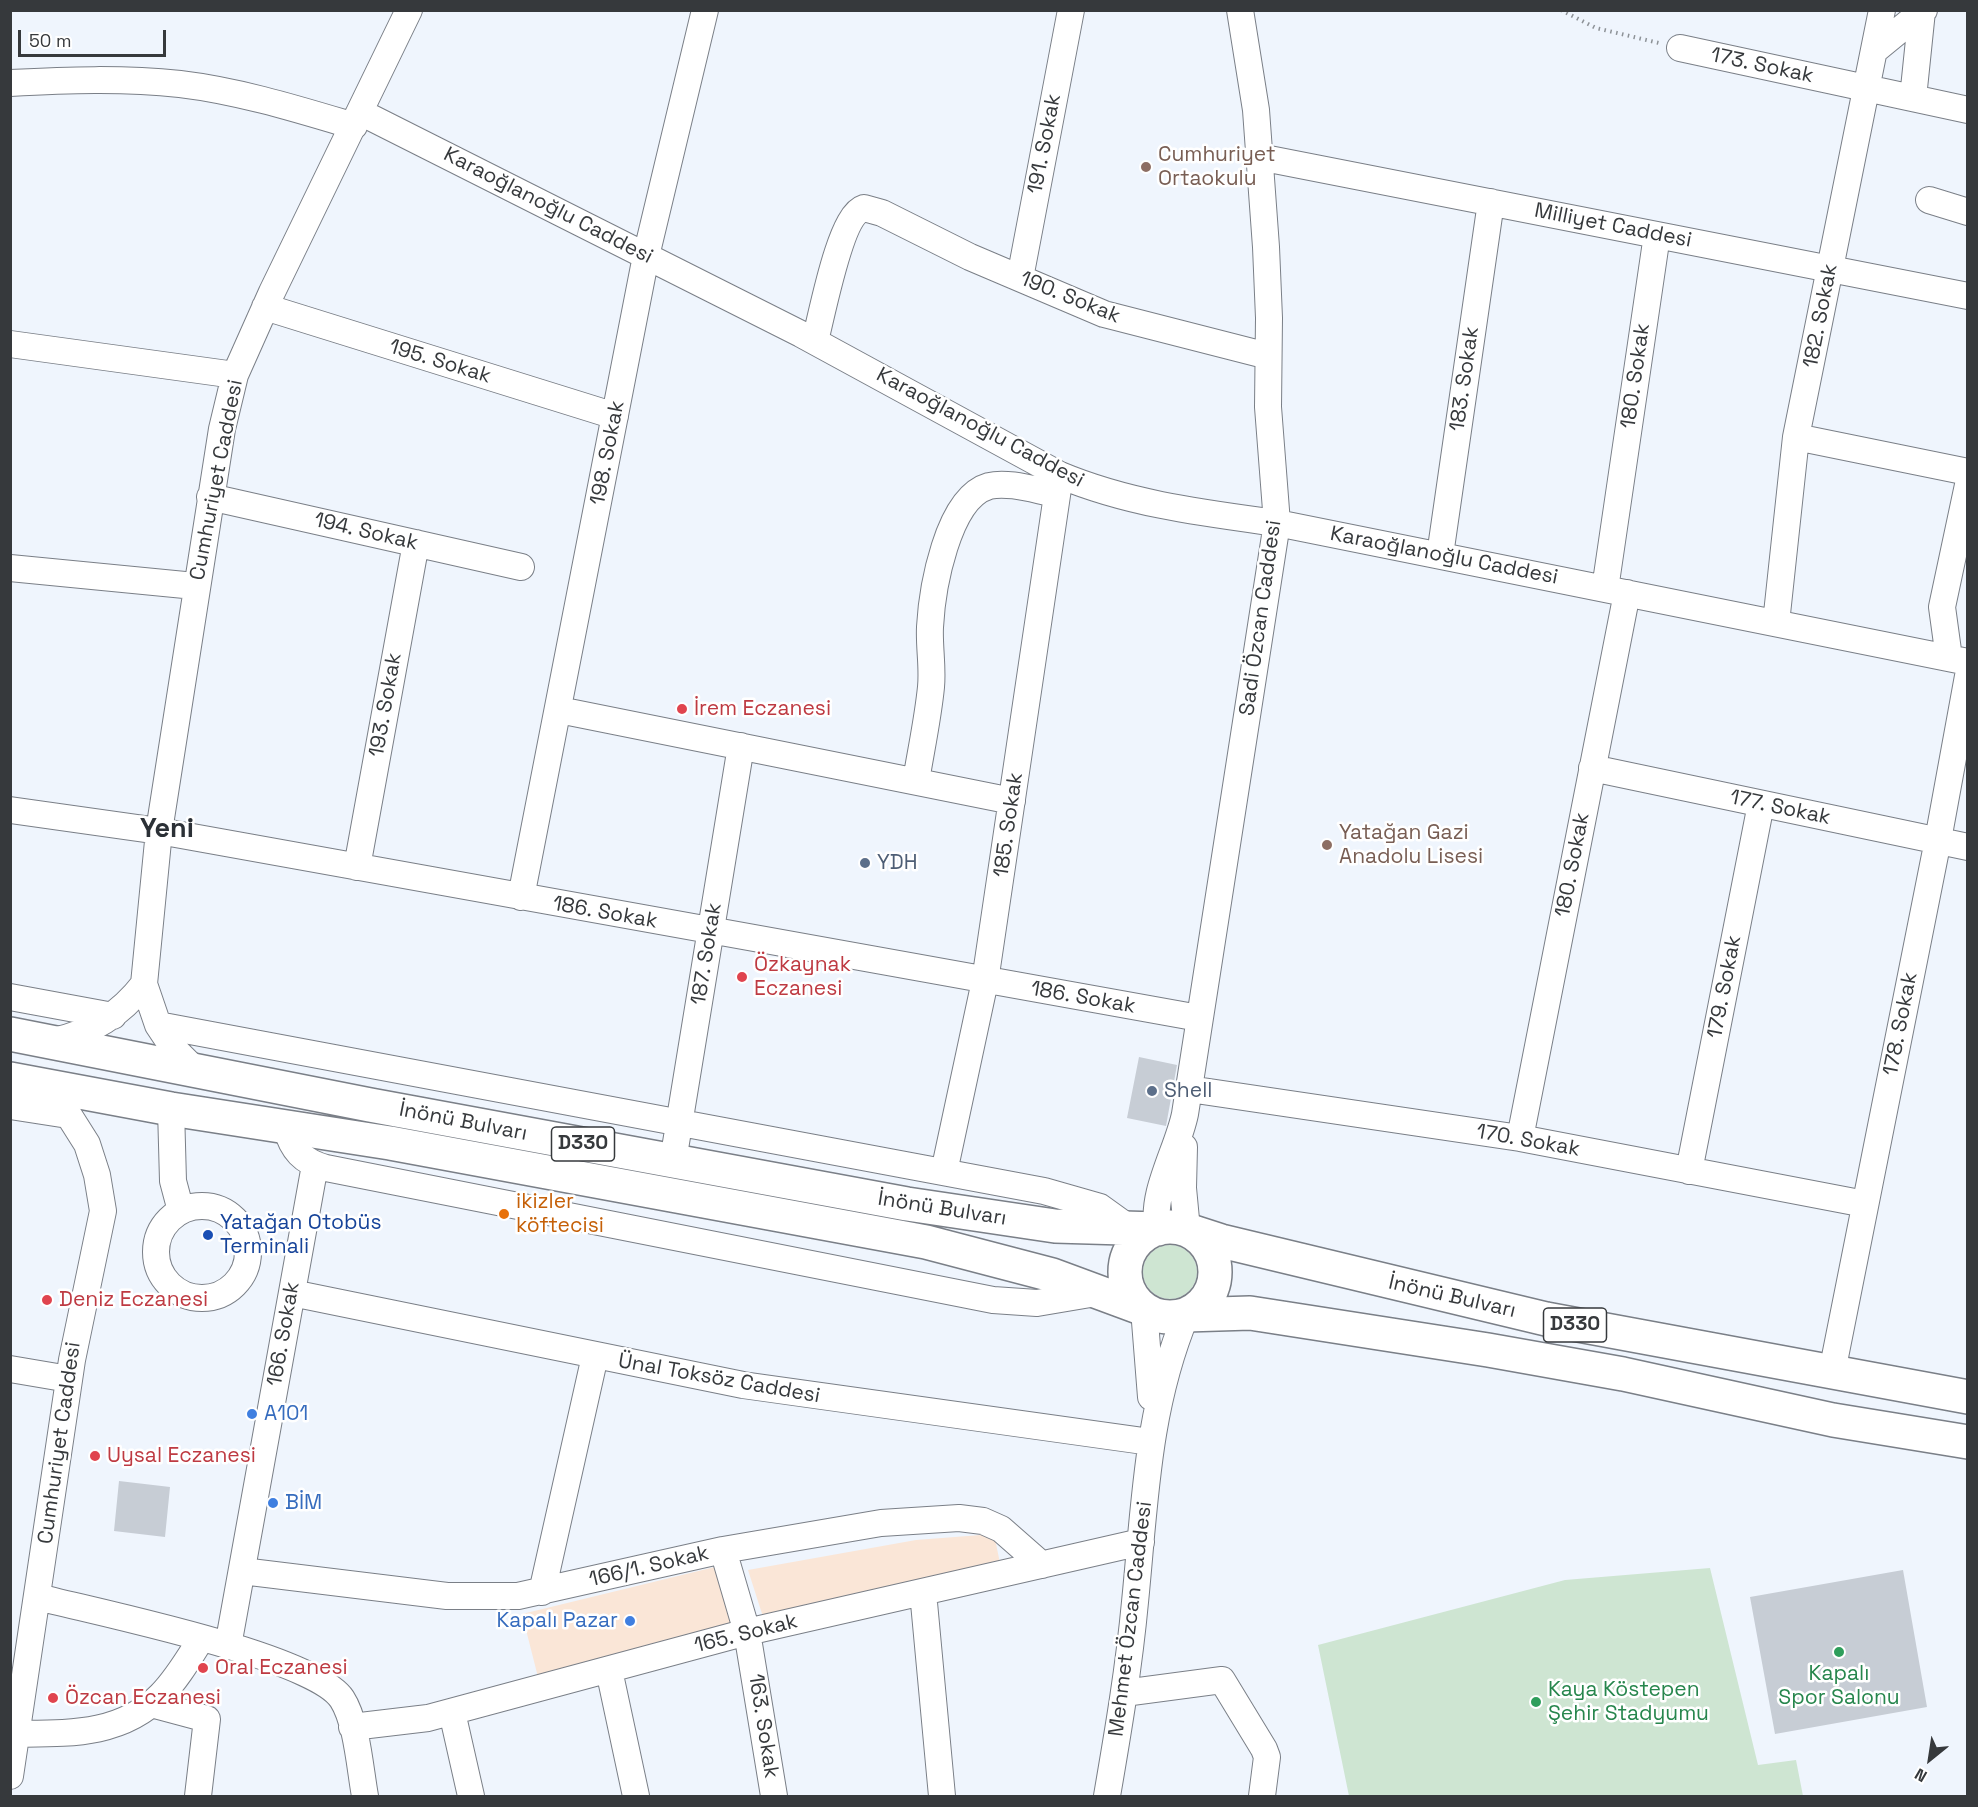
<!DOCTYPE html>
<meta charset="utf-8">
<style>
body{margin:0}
#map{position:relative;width:1978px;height:1807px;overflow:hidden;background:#eff5fd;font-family:"Space Grotesk",sans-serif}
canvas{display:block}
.frame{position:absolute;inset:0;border:12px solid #36393c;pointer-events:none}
.north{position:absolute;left:1900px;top:1729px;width:60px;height:60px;-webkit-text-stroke:4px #fff;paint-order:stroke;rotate:210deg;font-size:16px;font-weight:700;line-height:24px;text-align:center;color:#36393c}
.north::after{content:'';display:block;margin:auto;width:21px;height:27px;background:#36393c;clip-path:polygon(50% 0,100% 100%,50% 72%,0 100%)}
.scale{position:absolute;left:18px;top:30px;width:148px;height:27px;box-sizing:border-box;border:3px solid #36393c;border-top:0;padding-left:8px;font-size:18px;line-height:21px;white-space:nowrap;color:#36393c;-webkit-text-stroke:4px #fff;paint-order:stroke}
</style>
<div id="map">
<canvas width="1978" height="1807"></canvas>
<div class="frame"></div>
<div class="north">N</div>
<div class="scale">50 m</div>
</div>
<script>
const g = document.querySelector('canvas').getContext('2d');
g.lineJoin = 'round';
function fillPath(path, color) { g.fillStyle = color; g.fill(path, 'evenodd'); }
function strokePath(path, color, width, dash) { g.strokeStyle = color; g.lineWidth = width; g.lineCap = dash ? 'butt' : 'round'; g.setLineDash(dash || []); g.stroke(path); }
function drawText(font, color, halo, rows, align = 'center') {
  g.font = font + ' "Space Grotesk",sans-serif'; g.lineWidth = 5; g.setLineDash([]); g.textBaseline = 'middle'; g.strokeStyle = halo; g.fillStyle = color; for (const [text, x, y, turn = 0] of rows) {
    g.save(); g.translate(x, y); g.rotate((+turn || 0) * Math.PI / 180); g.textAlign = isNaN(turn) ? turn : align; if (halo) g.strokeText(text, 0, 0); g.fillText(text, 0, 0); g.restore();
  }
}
const commercial = new Path2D(`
 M994,1534l6,29 -236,57 -16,-50 168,-30z
 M719,1566l19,62 -199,53 -17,-67z`);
const green = new Path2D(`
 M1143 1272a27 27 0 1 1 54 0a27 27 0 1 1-54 0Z
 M1710,1568l48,197 38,-5 7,36h-454l-31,-151 247,-65z`);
const building = new Path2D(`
 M1139,1057l38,8 -11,61 -39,-8z
 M119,1481l51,6 -5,50 -51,-6z
 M1903,1570l24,137 -152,27 -25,-137z`);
const path = new Path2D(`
 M1561,10l35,18 63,15`);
const minor = new Path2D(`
 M1680,48l288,62
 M1874,51l50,-41
 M10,83c57,-3 113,-5 170,1 59,7 117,25 174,42
 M1913,98l9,-87
 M360,112l441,222 259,141c69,29 144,38 217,48l691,139
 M1259,157l709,139
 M1929,200l39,12
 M1020,278l51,-268
 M265,307l350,109
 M815,341c7,-26 25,-126 49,-133l18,5 88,44 134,57 164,42
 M10,344l225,31
 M1796,437l172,35
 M210,497l311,70
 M1440,555l51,-353
 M10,568l185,18
 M1605,589l52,-354
 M1776,623l20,-186 86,-427
 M1949,658l-7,-51 26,-122
 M559,710l453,91
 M1592,768l376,79
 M916,781c5,-31 12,-63 15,-94 2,-20 -2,-40 -1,-60 2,-37 17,-129 59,-141 20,-5 49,5 68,8
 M10,810l149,21 1040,187
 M357,867l59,-324
 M521,897l125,-641 59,-246
 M10,997l103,19
 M158,1025l886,166 56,16 32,23
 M54,1041c38,-9 66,-26 90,-57
 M195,1070l-21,-21 -16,-24 -14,-41 15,-153 63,-402 13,-54 37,-83 137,-282
 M1189,1089l331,49 345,66
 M10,1106l58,9
 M171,1109l2,72 8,30
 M286,1127c6,23 17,35 40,41l667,132 44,3 65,-11
 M1520,1138l107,-545
 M1184,1147l-1,41 4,42
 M673,1161l68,-415
 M1689,1171l72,-367
 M944,1172l41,-191 75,-506
 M156 1252a46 46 0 1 1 92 0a46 46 0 1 1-92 0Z
 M1158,1229c-8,-35 20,-80 27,-115l92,-591 -9,-116 1,-89 -3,-71 -10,-137 -16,-100
 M292,1293l451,92 408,57
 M1144,1309l7,88
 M10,1369l59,10
 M1832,1372l106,-532 30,-164
 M723,1550l24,82 27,164
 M242,1571l205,25h71l205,-46 158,-27 78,-5 24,3 18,8 41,36
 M542,1592l53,-236
 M923,1592l19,204
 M38,1597c57,15 276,59 304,102 15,23 18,70 23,97
 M228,1646l87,-481
 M609,1670l27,126
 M1124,1693l98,-13 42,69 3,8 -5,39
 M151,1704l56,15 -9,77
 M452,1712l19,84
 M352,1727l76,-9 319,-86 394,-90
 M10,1734c55,-1 110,3 151,-39 16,-16 28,-37 40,-56
 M10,1776l62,-416 31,-149 -6,-36 -10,-31 -36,-57
 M1107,1796c11,-64 22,-129 28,-194 10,-100 12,-193 51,-287`);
const highway = new Path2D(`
 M10,1034l360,71 537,99 148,22 103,3
 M10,1079l161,30 219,34 536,99 126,33 92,34
 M1125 1272a45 45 0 1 1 90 0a45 45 0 1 1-90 0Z
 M1187,1230l34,11 325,78 422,78
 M1186,1315l64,-2 238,37 135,24 210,46 135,22`);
const markers = [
 [1146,167,6,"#8d6e63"],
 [682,709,6,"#e0444e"],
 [1327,845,6,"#8d6e63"],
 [865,863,6,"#5c6f8a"],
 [742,977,6,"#e0444e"],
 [1152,1091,6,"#5c6f8a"],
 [504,1214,6,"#e8710a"],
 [208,1235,6,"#1a4fb4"],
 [47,1300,6,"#e0444e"],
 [252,1414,6,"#3f7fe0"],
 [95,1456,6,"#e0444e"],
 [273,1503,6,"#3f7fe0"],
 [630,1621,6,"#3f7fe0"],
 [1839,1652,6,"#2e9e5b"],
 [203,1668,6,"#e0444e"],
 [53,1698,6,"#e0444e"],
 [1536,1702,6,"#2e9e5b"]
];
const shields = [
 [583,1144,63],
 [1575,1325,63]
];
const shieldNames = [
 ["D330",583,1144],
 ["D330",1575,1325]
];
const streetNames = [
 ["173. Sokak",1762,66,12],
 ["191. Sokak",1045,144,-79],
 ["Karaoğlanoğlu Caddesi",548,206,27],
 ["Milliyet Caddesi",1613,226,11],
 ["190. Sokak",1070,298,22],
 ["182. Sokak",1821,316,-79],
 ["195. Sokak",440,362,17],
 ["180. Sokak",1636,376,-82],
 ["183. Sokak",1465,379,-82],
 ["Karaoğlanoğlu Caddesi",980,428,28],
 ["198. Sokak",608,453,-79],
 ["Cumhuriyet Caddesi",217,480,-79],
 ["194. Sokak",366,532,13],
 ["Karaoğlanoğlu Caddesi",1444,556,11],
 ["Sadi Özcan Caddesi",1261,618,-82],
 ["193. Sokak",386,705,-80],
 ["177. Sokak",1780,808,12],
 ["185. Sokak",1009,825,-82],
 ["180. Sokak",1573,865,-79],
 ["186. Sokak",605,913,10],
 ["187. Sokak",707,954,-81],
 ["179. Sokak",1725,987,-79],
 ["186. Sokak",1083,998,10],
 ["178. Sokak",1901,1024,-79],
 ["İnönü Bulvarı",463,1122,11],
 ["170. Sokak",1528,1141,10],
 ["İnönü Bulvarı",942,1209,9],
 ["İnönü Bulvarı",1452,1297,13],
 ["166. Sokak",284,1334,-80],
 ["Ünal Toksöz Caddesi",719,1379,10],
 ["Cumhuriyet Caddesi",60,1443,-82],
 ["166/1. Sokak",649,1567,-13],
 ["Mehmet Özcan Caddesi",1131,1619,-83],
 ["165. Sokak",746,1634,-14],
 ["163. Sokak",763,1726,81]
];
const educationNames = [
 ["Cumhuriyet",1158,155],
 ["Ortaokulu",1158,179],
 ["Yatağan Gazi",1339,833],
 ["Anadolu Lisesi",1339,857]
];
const healthNames = [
 ["İrem Eczanesi",694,709],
 ["Özkaynak",754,965],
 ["Eczanesi",754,989],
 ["Deniz Eczanesi",59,1300],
 ["Uysal Eczanesi",107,1456],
 ["Oral Eczanesi",215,1668],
 ["Özcan Eczanesi",65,1698]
];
const serviceNames = [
 ["YDH",877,863],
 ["Shell",1164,1091]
];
const foodNames = [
 ["ikizler",516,1202],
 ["köftecisi",516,1226]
];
const transitNames = [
 ["Yatağan Otobüs",220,1223],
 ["Terminali",220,1247]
];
const shopNames = [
 ["A101",264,1414],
 ["BİM",285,1503],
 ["Kapalı Pazar",618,1621,"right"]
];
const leisureNames = [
 ["Kapalı",1839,1674],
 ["Spor Salonu",1839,1698],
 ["Kaya Köstepen",1548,1690,"left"],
 ["Şehir Stadyumu",1548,1714,"left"]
];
const districtNames = [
 ["Yeni",167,830]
];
fillPath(commercial, '#fae6d7');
fillPath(green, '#cee5d2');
fillPath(building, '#c7cdd5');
strokePath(minor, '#7a7f87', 28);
strokePath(highway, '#7a7f87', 36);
strokePath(path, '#8d9297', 4, [1.5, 4.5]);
strokePath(minor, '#fff', 26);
strokePath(highway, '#fff', 33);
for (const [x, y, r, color] of markers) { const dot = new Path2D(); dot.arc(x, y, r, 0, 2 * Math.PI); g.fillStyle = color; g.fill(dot); strokePath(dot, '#fff', 2); }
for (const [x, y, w] of shields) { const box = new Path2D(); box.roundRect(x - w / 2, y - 17, w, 34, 4.5); g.fillStyle = '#fff'; g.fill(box); strokePath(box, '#36393c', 1.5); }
drawText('bold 20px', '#36393c', null, shieldNames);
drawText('21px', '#36393c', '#fff', streetNames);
drawText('21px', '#785e54', '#fff', educationNames, 'left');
drawText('21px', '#be3a42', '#fff', healthNames, 'left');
drawText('21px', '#4e5e75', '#fff', serviceNames, 'left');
drawText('21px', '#c56008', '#fff', foodNames, 'left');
drawText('21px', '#164399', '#fff', transitNames, 'left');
drawText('21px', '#366cbe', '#fff', shopNames, 'left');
drawText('21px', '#27864d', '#fff', leisureNames);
drawText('bold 27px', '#2b3036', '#fff', districtNames);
</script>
